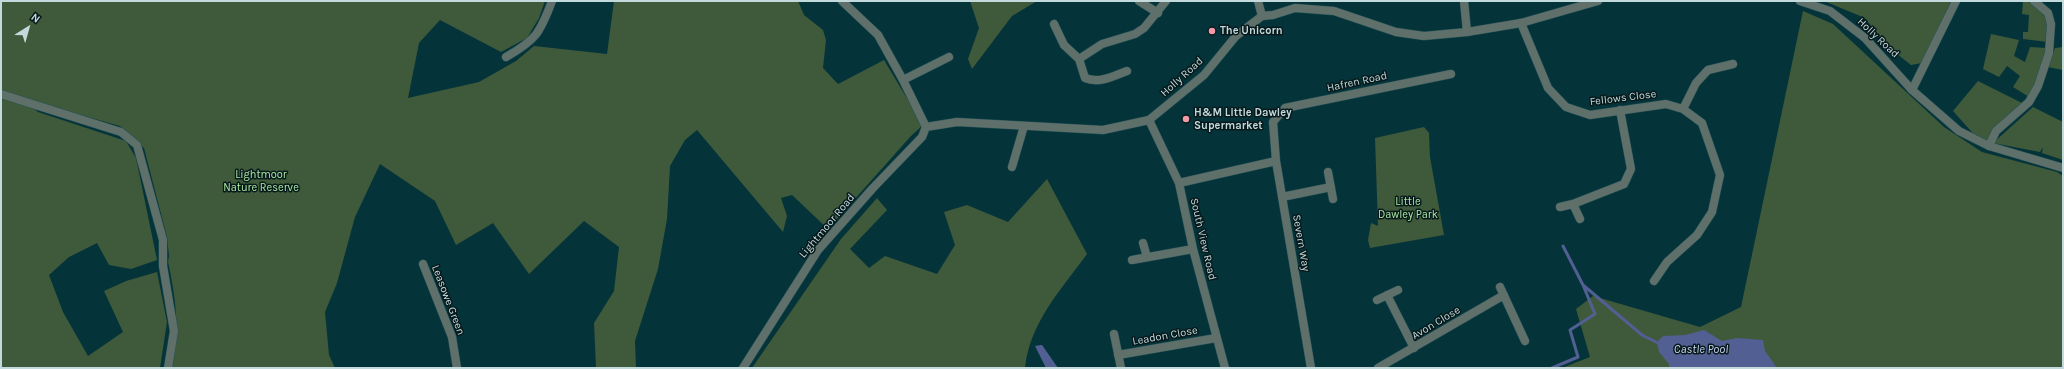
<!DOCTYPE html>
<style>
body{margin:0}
#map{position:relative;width:2064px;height:369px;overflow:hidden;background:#04343a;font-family:Karla,sans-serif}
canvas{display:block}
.frame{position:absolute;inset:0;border:2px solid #c3dadd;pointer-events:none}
.north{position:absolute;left:8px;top:8px;width:40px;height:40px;-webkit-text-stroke:3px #07191b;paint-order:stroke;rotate:37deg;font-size:11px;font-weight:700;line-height:16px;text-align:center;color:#c3dadd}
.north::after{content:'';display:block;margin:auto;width:14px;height:18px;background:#c3dadd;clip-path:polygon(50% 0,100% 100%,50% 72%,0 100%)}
</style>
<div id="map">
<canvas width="2064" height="369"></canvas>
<div class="frame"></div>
<div class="north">N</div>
</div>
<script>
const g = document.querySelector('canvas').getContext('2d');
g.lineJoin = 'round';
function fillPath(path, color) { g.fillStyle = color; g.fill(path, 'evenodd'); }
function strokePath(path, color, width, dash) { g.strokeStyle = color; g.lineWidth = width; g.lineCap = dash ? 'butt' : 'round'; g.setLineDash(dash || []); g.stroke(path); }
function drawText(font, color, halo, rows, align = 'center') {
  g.font = font + ' Karla,sans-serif'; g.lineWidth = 3; g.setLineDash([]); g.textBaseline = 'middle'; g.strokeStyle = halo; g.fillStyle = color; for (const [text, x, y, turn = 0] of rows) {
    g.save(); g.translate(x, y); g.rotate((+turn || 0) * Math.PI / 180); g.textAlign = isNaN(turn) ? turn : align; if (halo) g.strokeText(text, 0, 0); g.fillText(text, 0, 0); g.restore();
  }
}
const green = new Path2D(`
 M1,1h544l-6,17 -12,20 -26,14 -61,-32 -21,23 -11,55 71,-16 37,-21 18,-15 73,8 7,-53h184l6,14 19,15 3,10 -3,28 15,16 46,-24 39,65 -12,11 -83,93 -36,-34 -11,3 6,18 -4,16 -86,-102 -12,10 -15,26 -3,53 -9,50 -23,72 1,27h-40l-2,-45 20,-32 5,-44 -35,-26 -55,53 -36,-51 -37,22 -21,-44 -55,-37 -25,53 -18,66 -12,29 4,43 6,13h-163c8,-36 4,-70 -4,-106l1,-6 -2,-19 -23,-89 -24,-22 -96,-27 14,13 88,29 10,17 21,102 -26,9 -22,-4 -12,-22 -28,14 -20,18 14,37 25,44 35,-24 -19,-41 22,-10 31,-9 10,50 -7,46h-159z
 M970,1h67l-25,15 -40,53 -4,-10 11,-31z
 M1824,1h127l-29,62 -11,2 -24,-19 -22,-28z
 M2023,1c13,0 21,15 27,24l-2,17 -25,-3v-7h5l1,-17 -7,-1z
 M1803,11l30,13 111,103 38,25 75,20 6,4v192h-501l28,-11 -14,-48 17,-13 107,31 41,-20z
 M1991,34l28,6 -5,16 11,6 5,-15 17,1 -10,33 -8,16 -16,-10 7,-11 -13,-10 -8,11 -16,-8z
 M2063,47v23l-15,-3 7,-19z
 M1978,81l44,22 -27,26 -6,12 -11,-2 -25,-28z
 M2033,107l30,15v38l-21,-7 1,-6 -3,5 -47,-9z
 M1424,127l5,6 1,24 14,78 -74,13 -2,-8 3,-17 7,3 -3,-88z
 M1047,179l40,75c-26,36 -57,68 -62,114h-273l89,-129 36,-41 10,12 -37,39 19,19 16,-12 52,18 18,-29 -11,-33 23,-7 41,17z`);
const water = new Path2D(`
 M1704,330l18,11 15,-3 26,2 2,11 12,17h-108v-4l-10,-12 -2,-10 6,-6 22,-1z
 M1041,345h1l16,23h-12l-11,-22z`);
const stream = new Path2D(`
 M1563,246l20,39 59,50 18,9
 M1552,368l26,-11 -8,-27 25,-16 -12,-29`);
const minor = new Path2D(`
 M842,1l36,34 25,45 23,47
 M1139,1l19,12
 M1258,1l4,15
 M1464,1l3,31
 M1521,23l27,65 18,19 24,8 76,-11 17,5 19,14 18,52 -8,37 -15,23 -30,27 -13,19
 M1054,24l10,21 15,14
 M506,57c30,-17 34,-24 46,-56
 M1127,71c-14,5 -27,13 -42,7l-6,-19 23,-15 33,-10 9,-6 22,-27
 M903,80l46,-23
 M1912,90l44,-89
 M1,94l120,38 16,13 26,95v26l11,65 -6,37
 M1683,109l13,-26 12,-13 25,-6
 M1149,120l30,63 14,66 32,119
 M1989,146l7,-15 33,-29 9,-16 11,-33 2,-29 -3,-11 -14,-12
 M1012,167l12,-41
 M1328,172l5,27
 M1179,183l97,-22
 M1282,197l49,-10
 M1573,204l7,15
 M1560,207l13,-3 51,-20 7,-15 -11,-59
 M1143,243l4,14
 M1132,260l61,-11
 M423,264l29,73 5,31
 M1500,287l25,54
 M1387,295l27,53
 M1377,300l21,-10
 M1114,334l7,34
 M1118,355l98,-17
 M1311,368l-35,-207 -3,-39 12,-14 166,-34
 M1378,368l126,-73`);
const tertiary = new Path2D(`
 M1800,1l30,10 35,27 47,52 47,41 30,15 74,22
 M743,368l75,-118 55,-62 49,-51 4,-10 31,-5 146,8 46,-10 55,-45 32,-39 26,-20 11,-1 22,-7 39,3 62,21 28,4 43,-4 54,-9 77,-22`);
const markers = [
 [1212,31,4,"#f39aa8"],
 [1186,119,4,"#f39aa8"]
];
const poiNames = [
 ["The Unicorn",1220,31],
 ["H&M Little Dawley",1194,113],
 ["Supermarket",1194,126]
];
const streetNames = [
 ["Holly Road",1878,38,43],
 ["Holly Road",1182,77,-42],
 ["Hafren Road",1357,82,-12],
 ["Fellows Close",1623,98,-7],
 ["Lightmoor Road",827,226,-50],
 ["South View Road",1203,239,77],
 ["Severn Way",1301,243,80],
 ["Leasowe Green",448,300,69],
 ["Avon Close",1436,323,-31],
 ["Leadon Close",1165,336,-10]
];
const parkNames = [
 ["Lightmoor",261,175],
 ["Nature Reserve",261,188],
 ["Little",1408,202],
 ["Dawley Park",1408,215]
];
const waterNames = [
 ["Castle Pool",1701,350]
];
fillPath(green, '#3f593b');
fillPath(water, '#525f92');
strokePath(stream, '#525f92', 3);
strokePath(minor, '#265257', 9);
strokePath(tertiary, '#265257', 9);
strokePath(minor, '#5f706a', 8);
strokePath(tertiary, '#5f706a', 8);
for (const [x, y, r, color] of markers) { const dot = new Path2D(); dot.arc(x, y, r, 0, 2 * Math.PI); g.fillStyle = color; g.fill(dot); strokePath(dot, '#07191b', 1.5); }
drawText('bold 11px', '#c3dadd', '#07191b', poiNames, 'left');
drawText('11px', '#c3dadd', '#07191b', streetNames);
drawText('11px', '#ace9a3', '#07191b', parkNames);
drawText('italic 12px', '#c8d2f2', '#07191b', waterNames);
</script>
